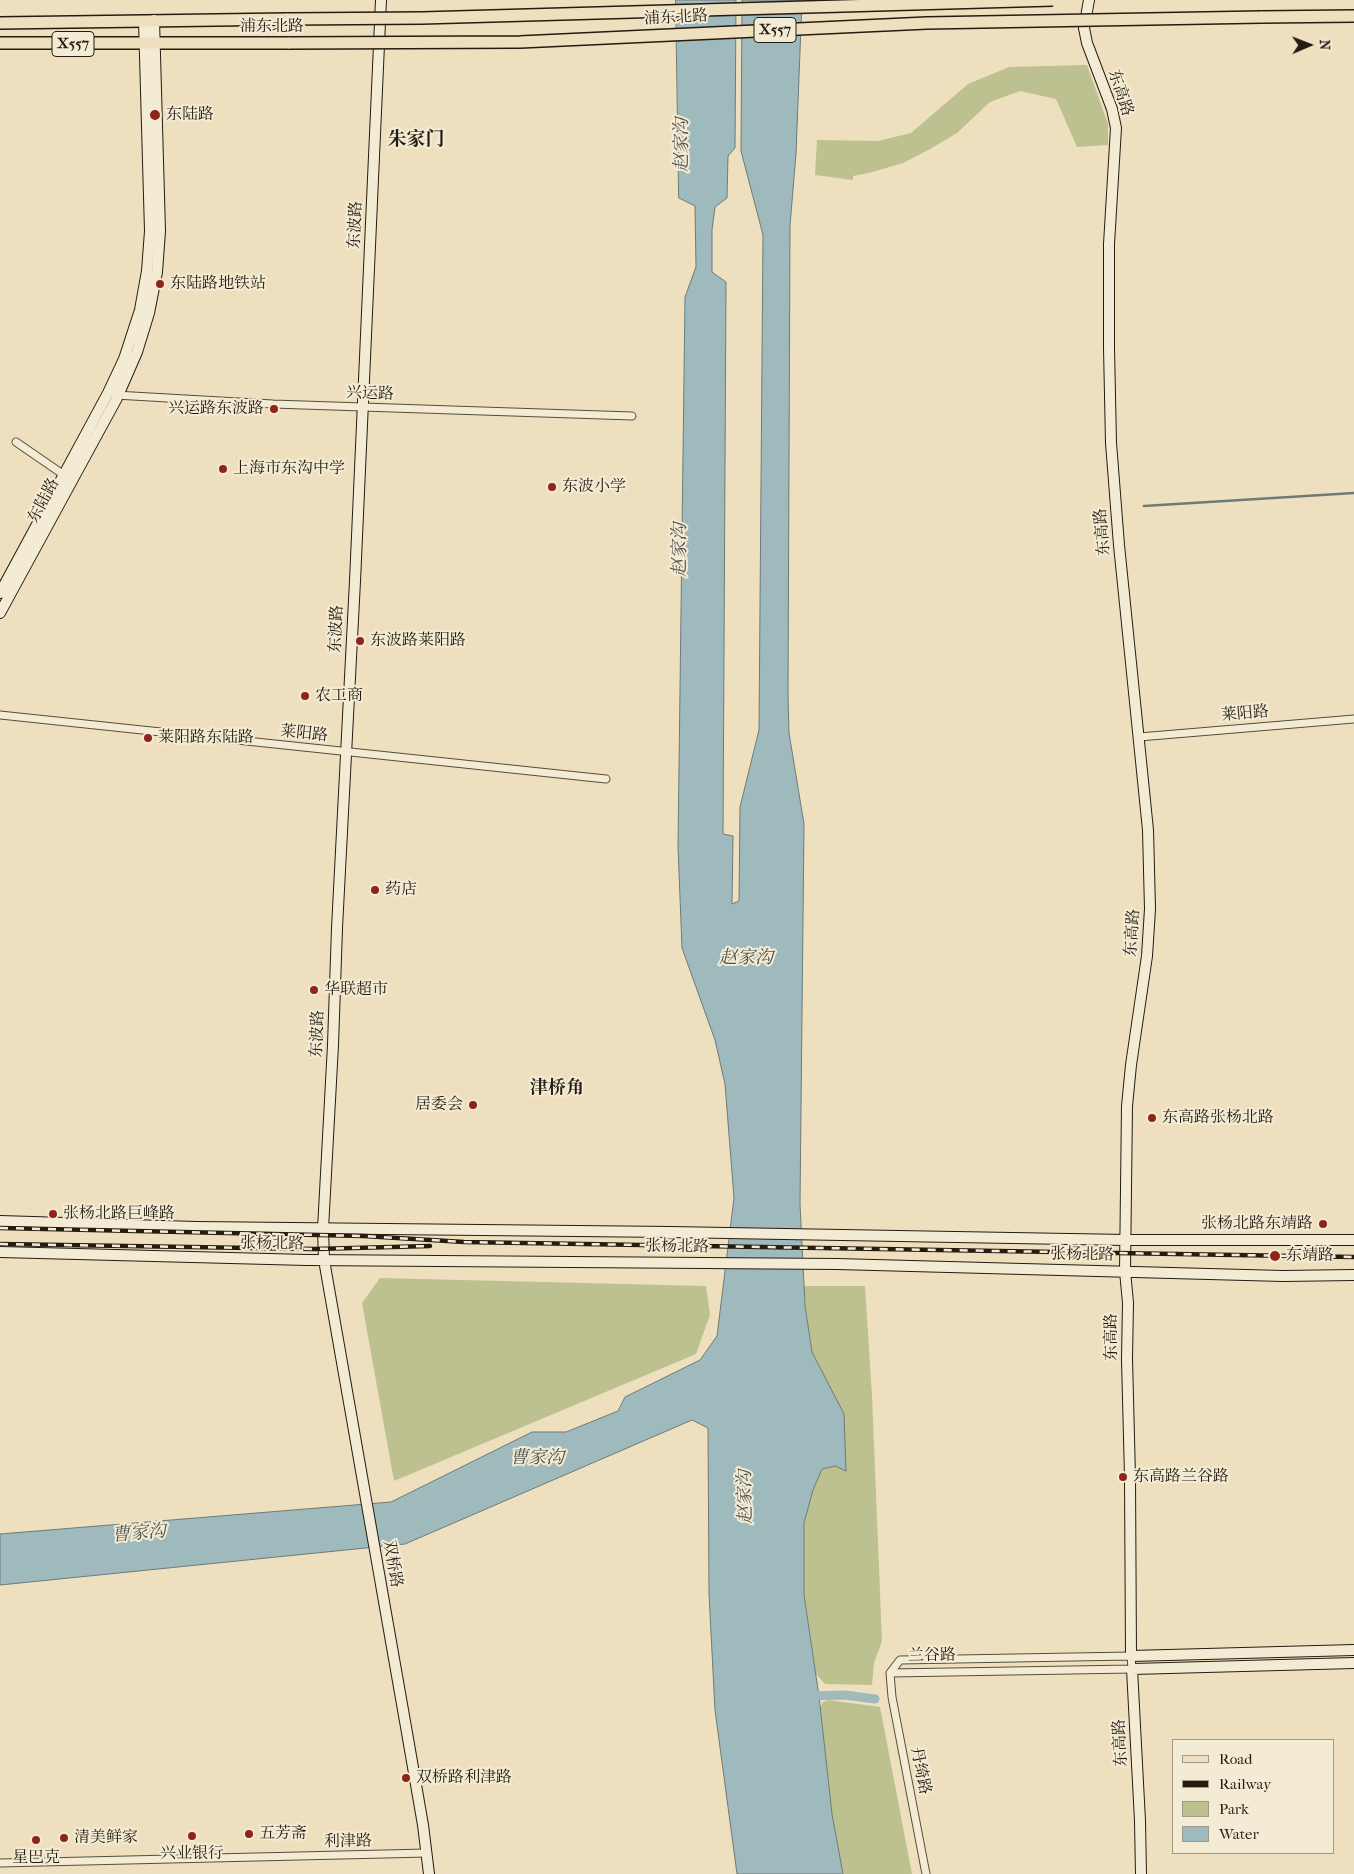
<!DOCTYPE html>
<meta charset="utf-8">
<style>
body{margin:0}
#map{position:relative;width:1354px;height:1874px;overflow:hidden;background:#eee0be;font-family:"IM FELL French Canon",serif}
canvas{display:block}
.legend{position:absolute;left:1172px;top:1739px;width:162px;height:115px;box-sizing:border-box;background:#f4ebd5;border:1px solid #a19887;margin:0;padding:6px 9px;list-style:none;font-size:15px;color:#251b11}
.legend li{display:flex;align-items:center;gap:10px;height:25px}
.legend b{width:25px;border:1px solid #a19887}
.north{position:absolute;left:1284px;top:20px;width:50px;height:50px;-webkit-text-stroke:4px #f4ebd5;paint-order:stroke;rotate:89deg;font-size:14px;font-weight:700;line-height:20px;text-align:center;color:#251b11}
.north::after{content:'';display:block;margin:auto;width:18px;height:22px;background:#251b11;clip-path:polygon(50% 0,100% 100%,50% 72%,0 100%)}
</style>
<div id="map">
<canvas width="1354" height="1874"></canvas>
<ul class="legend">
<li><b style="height:6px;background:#eee0be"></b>Road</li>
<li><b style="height:6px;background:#251b11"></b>Railway</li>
<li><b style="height:14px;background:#bcc18f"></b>Park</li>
<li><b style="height:14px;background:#9fbabd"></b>Water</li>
</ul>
<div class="north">N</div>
</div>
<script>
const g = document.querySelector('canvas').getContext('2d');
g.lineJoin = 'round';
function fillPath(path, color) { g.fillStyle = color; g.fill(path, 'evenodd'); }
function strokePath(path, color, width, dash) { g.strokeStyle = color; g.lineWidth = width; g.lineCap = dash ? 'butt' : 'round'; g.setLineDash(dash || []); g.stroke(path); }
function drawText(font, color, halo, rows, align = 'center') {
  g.font = font + ' "IM FELL French Canon","Noto Serif SC",serif'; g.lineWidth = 4; g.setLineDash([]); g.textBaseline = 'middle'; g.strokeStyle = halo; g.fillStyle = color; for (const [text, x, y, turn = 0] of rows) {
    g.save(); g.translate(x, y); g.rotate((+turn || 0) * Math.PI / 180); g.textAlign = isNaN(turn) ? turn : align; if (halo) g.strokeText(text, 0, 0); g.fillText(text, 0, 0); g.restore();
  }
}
const green = new Path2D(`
 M1087,65l21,59v21l-31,2 -21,-48 -36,-8 -30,11 -33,31 -27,16 -27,14 -34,10 -16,3v4l-38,-5 2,-35 61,1 33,-8 57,-49 41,-17z
 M380,1278l326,8 4,29 -14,39 -302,127 -32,-178z
 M803,1286h62l7,110 10,245 -8,22 -2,22 -47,-1 -9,-10 -12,-79v-72l9,-33 9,-21 13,-3 11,4 -25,-101 -9,-17z
 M828,1700l52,7 32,167h-69l-11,-60 -12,-106 3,-6z`);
const water = new Path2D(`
 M676,0h60l-1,148 -7,8 -1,42 -12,9 -3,23v42l14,10 -3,552 10,2 -1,68 7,-3 1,-94 19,-77 4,-495 -22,-84 1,-151h60l-6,154 -6,71 -2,469 1,39 15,91 -4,380 5,101 7,47 32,62 2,57 -11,-5 -13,3 -9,21 -9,33v72l15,101 13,118 11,60h-106l-22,-164 -6,-116 -1,-166 -16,-8 -287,124 -405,41v-51l391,-32 141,-70h34l52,-21 7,-14 75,-37 17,-24 17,-138 -9,-114 -10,-44 -33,-92 -4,-101 7,-550 11,-30 -1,-61 -16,-8z`);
const stream = new Path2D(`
 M1144,506l210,-13`);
const canal = new Path2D(`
 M808,1696l37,-1 30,4`);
const street = new Path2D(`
 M115,395l158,9 359,12
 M16,442l48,33
 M0,715l606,64
 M1139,737l215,-18
 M1131,1656l1,13 -242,4 10,-13z
 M890,1673l2,24 34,177
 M0,1863l427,-10`);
const secondary = new Path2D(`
 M381,0l-26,581 -18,347 -4,117 -10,184 1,31 82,467 17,98 6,49
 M1089,0l-5,28 3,15 25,66 4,19 -7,116v104l2,95 8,102 29,285 2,79 -3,47 -16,109 -4,41 -2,165 3,32 -1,56 3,118 1,179 223,-6
 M0,593l108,-200 16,-34 16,-49 7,-39 3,-40 -6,-210
 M0,613l117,-215 20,-46 12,-39 8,-41 3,-41 -6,-211
 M0,1221l196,6 475,5 455,8h228
 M0,1252l307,8 530,4 446,12 71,-1
 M1141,1874l-1,-53 -8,-152 222,-6`);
const primary = new Path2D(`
 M1261,17l93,-1
 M0,23l288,-4
 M0,43h290`);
const rail = new Path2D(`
 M0,1228l364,8 100,6 890,15
 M0,1244l315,5 115,-3`);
const primaryBridge = new Path2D(`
 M288,19l134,-1 631,-18
 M290,43l230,-1 407,-19 334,-6`);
const markers = [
 [155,115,6,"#8f2418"],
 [160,284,5,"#8f2418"],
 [274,409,5,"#8f2418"],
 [223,469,5,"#8f2418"],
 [552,487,5,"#8f2418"],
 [360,641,5,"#8f2418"],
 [305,696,5,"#8f2418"],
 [148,738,5,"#8f2418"],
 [375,890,5,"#8f2418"],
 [314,990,5,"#8f2418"],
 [473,1105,5,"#8f2418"],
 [1152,1118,5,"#8f2418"],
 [53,1214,5,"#8f2418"],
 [1323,1224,5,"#8f2418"],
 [1275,1256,6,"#8f2418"],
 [1123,1477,5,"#8f2418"],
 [406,1778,5,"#8f2418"],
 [249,1834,5,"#8f2418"],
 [192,1836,5,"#8f2418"],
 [64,1838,5,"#8f2418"],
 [36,1840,5,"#8f2418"]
];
const shields = [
 [775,30,42],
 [73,44,42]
];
const shieldNames = [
 ["X557",775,30],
 ["X557",73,44]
];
const streetNames = [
 ["浦东北路",676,18,-3],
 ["浦东北路",272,27],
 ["东高路",1120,93,72],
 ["东波路",356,225,-87],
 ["兴运路",370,394,2],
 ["东陆路",44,501,-62],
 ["东高路",1103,532,-95],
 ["东波路",337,629,-87],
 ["莱阳路",1245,714,-5],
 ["莱阳路",304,734,6],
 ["东高路",1133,933,-86],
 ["东波路",318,1034,-88],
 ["张杨北路",272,1244,1],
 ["张杨北路",677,1247,1],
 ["张杨北路",1082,1255,1],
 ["东高路",1112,1337,-90],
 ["双桥路",392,1564,80],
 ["兰谷路",932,1656,-1],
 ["东高路",1121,1743,-93],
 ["丹绮路",920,1771,79],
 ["利津路",348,1842,-1]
];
const poiNames = [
 ["东陆路",166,115],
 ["东陆路地铁站",170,284],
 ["兴运路东波路",264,409,"right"],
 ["上海市东沟中学",233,469],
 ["东波小学",562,487],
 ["东波路莱阳路",370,641],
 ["农工商",315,696],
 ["莱阳路东陆路",158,738],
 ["药店",385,890],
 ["华联超市",324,990],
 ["居委会",463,1105,"right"],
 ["东高路张杨北路",1162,1118],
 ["张杨北路巨峰路",63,1214],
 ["张杨北路东靖路",1313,1224,"right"],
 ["东靖路",1286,1256],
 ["东高路兰谷路",1133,1477],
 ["双桥路利津路",416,1778],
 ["五芳斋",259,1834],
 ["清美鲜家",74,1838],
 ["兴业银行",192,1854,"center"],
 ["星巴克",36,1858,"center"]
];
const waterNames = [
 ["赵家沟",683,145,-90],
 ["赵家沟",681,550,-90],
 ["赵家沟",746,959],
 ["曹家沟",537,1459],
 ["赵家沟",746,1497,-91],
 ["曹家沟",139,1534,-5]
];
const neighbourhoodNames = [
 ["津桥角",557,1089]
];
const quarterNames = [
 ["朱家门",416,140]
];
fillPath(green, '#bcc18f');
fillPath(water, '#9fbabd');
strokePath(water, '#6e7a78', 1);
strokePath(stream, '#6e7a78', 2.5);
strokePath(canal, '#9fbabd', 9);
strokePath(street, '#574c3c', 9);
strokePath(secondary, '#251b11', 12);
strokePath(primary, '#251b11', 14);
strokePath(street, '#f4ebd5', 7);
strokePath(secondary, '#f4ebd5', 10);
strokePath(primary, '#eee0be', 11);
strokePath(rail, '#251b11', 4.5);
strokePath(rail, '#f4ebd5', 2.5, [8]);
strokePath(primaryBridge, '#251b11', 14, []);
strokePath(primaryBridge, '#eee0be', 11);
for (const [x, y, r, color] of markers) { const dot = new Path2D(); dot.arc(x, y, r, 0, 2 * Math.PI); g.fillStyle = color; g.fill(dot); strokePath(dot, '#f4ebd5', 2); }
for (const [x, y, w] of shields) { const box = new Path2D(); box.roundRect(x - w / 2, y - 12.5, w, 25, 4); g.fillStyle = '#f4ebd5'; g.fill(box); strokePath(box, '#251b11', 1); }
drawText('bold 15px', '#251b11', null, shieldNames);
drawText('16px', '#251b11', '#f4ebd5', streetNames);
drawText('16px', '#251b11', '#f4ebd5', poiNames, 'left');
drawText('italic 18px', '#50534d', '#f4ebd5', waterNames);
drawText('bold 18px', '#251b11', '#f4ebd5', neighbourhoodNames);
drawText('bold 19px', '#251b11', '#f4ebd5', quarterNames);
</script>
